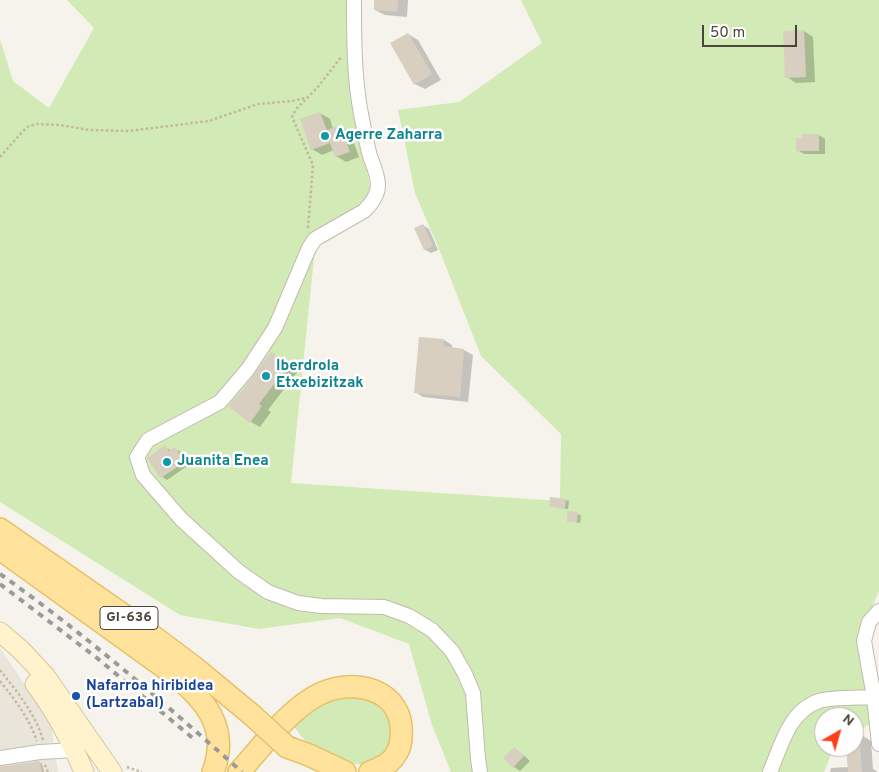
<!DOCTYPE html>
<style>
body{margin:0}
#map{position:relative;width:879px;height:772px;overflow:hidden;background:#f6f3ec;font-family:Overpass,sans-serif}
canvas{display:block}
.north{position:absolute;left:814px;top:707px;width:50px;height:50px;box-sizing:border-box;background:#fff;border:1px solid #b7b4b0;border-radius:50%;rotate:38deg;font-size:14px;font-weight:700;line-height:20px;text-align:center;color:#4b4439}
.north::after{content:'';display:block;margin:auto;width:18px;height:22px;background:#fc3f1d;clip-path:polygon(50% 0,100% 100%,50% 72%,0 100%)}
.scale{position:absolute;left:702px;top:25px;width:95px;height:22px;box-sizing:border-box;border:2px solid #4b4439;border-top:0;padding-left:6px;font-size:15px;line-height:18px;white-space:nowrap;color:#4b4439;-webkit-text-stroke:4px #fff;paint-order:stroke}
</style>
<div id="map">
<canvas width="879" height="772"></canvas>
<div class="north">N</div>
<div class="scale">50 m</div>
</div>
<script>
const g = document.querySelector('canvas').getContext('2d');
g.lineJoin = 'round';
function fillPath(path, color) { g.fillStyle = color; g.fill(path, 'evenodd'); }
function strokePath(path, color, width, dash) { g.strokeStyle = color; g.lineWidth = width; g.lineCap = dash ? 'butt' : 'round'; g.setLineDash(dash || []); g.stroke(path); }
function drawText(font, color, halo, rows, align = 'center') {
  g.font = font + ' Overpass,sans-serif'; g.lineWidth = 5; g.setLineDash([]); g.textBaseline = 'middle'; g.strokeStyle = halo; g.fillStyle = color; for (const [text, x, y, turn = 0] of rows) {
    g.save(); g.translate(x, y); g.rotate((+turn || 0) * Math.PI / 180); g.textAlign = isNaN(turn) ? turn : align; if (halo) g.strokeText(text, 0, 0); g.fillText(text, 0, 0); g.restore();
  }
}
const residential = new Path2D(`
 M0,648l51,76 7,48h-58z`);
const green = new Path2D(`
 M67,0h281l-1,46 27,167 -59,35 -24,235 269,18 1,-67 -80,-78 -40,-102 -26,-61 -17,-83 61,-8 83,-59 -21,-43h358v591l-22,50 14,82 -17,11v-17h-30v30h10l-10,25h-373l-19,-47 -23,-81 -69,-26 -81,11 -79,-14 -180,-113v-463l13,42 36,27 45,-80z
 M359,696c5,2 10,4 14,6 16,9 23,31 13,46 -4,6 -9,12 -16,15 -17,6 -51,-9 -63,-21 -6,-5 -10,-12 -15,-18l33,-23z`);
const shadow = new Path2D(`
 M375,0h33l-1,17 -22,-2 -10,-5z
 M804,31l9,6 2,45 -19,1 -9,-6z
 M408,34l10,6 23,40 -16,9 -10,-5z
 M320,113l10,6 3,10 7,-3 10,6 9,25 -13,5 -10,-6 -2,-6 -12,5 -10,-6z
 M819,135l6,4v15h-21l-7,-4 6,-11z
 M423,225l6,4 9,21 -7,3 -7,-4z
 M444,340l8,5v4l12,1 9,5 -5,47 -45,-5 -8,-5z
 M272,353l26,18 -30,39 3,2 -11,15 -9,-5 -8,-30z
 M165,447l7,4 3,-2 6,3 4,6 -23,17v2h-1z
 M187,460l3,4 -23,16 -5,-3z
 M566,500l3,1 -1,8 -18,-3z
 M568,513l13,2 -1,8 -12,-2z
 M854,733h4l13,8 2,28 5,3h-48l1,-4 18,-1 -2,-20h7z
 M515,748l15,13 -10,10 -6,-4z
 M39,762l3,2 2,8h-44v-5z`);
const building = new Path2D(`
 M374,0h24l-1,12 -23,-2z
 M804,30l2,47 -21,1 -2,-47z
 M408,33l24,41 -18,11 -24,-42z
 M320,112l7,18 13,-5 10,27 -15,5 -5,-14 -19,7 -11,-31z
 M802,134h17v17h-23v-13h6z
 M423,224l10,22 -9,4 -10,-22z
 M419,337l25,2 -1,7 21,3 -4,48 -46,-4z
 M271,352l18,12 -30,40 3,2 -12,17 -22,-17 14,-15z
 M165,445l4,6 6,-4 9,14 -24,17 -13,-20z
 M550,497l16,2 -1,9 -16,-1z
 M567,511l11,1 -1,10h-10z
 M514,747l10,9 -11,12 -10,-10z
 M846,747h14l2,25h-14z
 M40,761l2,11h-42v-5z`);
const path = new Path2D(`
 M0,157l24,-27 5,-4 8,-2 22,1 31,5 39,1 80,-10 49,-17 34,-3 17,-4
 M308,228l5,-63 -21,-48 4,-8 21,-21 25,-32
 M0,670c17,22 35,43 43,70
 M0,681c15,19 29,37 37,60
 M45,765l3,7
 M127,767l15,5`);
const street = new Path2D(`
 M354,0c0,38 0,77 7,114 3,14 5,28 9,42 3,9 8,19 8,29 0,11 -7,19 -14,26l-49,28 -6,9 -34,80 -27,41 -28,33 -72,38 -11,17 6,18 38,44 57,52 30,21 30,11 23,3 63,1 25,9 23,14 20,21 13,23 8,19 5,66 2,13
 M879,611l-10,11 -5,19 10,56 5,47
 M0,758l40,-6 35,-2
 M770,772c11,-26 19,-61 49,-71 14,-4 40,-3 55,-4`);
const secondary = new Path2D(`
 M0,632l21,18 25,27 66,95
 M35,684c21,27 36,57 49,88`);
const primary = new Path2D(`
 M0,529l138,96 56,42 58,48
 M0,549l172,124c33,26 58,55 41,99
 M287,747l22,8 36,17
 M239,772c24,-26 45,-57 75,-75 37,-22 92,-9 87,41 0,10 -6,20 -14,26 -5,3 -11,6 -17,8`);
const rail = new Path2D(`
 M0,574c85,60 164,129 242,198
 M0,584l97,74 98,82`);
const primaryBridge = new Path2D(`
 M252,715l35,32`);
const markers = [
 [325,136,5,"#0f9aa8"],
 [266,376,5,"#0f9aa8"],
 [167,462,5,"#0f9aa8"],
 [76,696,5,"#1a4fb4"]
];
const shields = [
 [129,618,58]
];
const shieldNames = [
 ["GI-636",129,618]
];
const cultureNames = [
 ["Agerre Zaharra",335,136],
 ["Iberdrola",276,367],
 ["Etxebizitzak",276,384],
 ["Juanita Enea",177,462]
];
const transitNames = [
 ["Nafarroa hiribidea",86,687],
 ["(Lartzabal)",86,704]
];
fillPath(residential, '#eae5da');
fillPath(green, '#d2eab5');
fillPath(shadow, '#0003');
fillPath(building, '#d8cfc1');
strokePath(street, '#c2bbae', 16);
strokePath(secondary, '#d6c79b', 21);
strokePath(primary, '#e6c16a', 24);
strokePath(path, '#c4b79f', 2.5, [2.5, 2.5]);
strokePath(street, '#fff', 14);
strokePath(secondary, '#fff3cd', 19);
strokePath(primary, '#ffe39c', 21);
strokePath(rail, '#9a9a9a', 4, [6, 6]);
strokePath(primaryBridge, '#e6c16a', 24, []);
strokePath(primaryBridge, '#ffe39c', 21);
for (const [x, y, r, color] of markers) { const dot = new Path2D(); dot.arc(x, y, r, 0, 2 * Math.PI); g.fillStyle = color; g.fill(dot); strokePath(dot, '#fff', 2); }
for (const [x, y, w] of shields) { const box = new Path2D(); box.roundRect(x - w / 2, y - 11.5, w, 23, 4); g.fillStyle = '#fff'; g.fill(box); strokePath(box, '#4b4439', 1); }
drawText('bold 14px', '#4b4439', null, shieldNames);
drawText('bold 15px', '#0d838f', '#fff', cultureNames, 'left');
drawText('bold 15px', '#164399', '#fff', transitNames, 'left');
</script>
